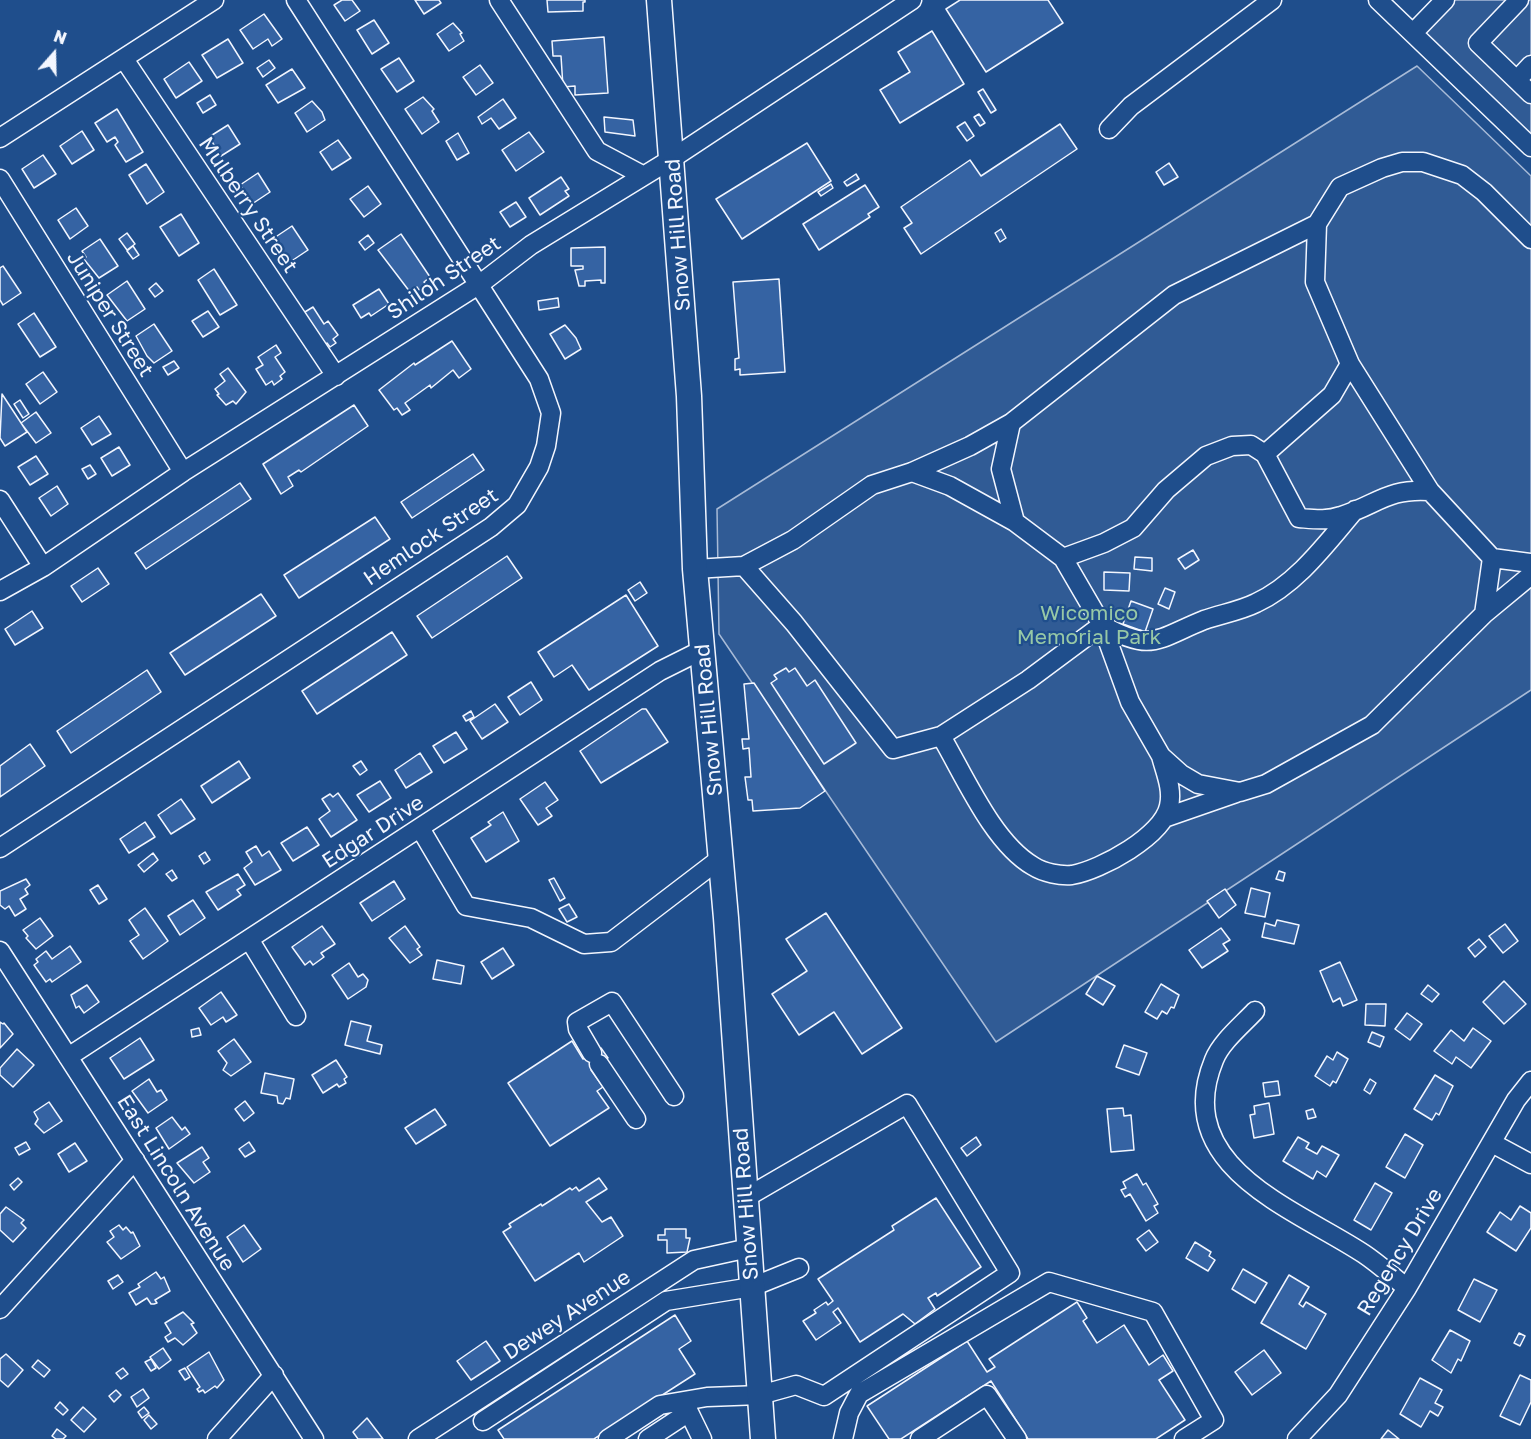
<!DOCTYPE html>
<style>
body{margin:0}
#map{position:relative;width:1531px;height:1439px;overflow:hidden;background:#1f4e8c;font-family:"Golos Text",sans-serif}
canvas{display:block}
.north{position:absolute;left:24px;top:24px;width:60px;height:60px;-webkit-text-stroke:4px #1f4e8c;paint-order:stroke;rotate:20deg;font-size:16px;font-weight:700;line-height:24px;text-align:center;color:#f2f6ff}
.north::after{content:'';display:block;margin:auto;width:21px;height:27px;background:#f2f6ff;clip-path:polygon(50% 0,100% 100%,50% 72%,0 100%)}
</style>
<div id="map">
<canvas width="1531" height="1439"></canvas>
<div class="north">N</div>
</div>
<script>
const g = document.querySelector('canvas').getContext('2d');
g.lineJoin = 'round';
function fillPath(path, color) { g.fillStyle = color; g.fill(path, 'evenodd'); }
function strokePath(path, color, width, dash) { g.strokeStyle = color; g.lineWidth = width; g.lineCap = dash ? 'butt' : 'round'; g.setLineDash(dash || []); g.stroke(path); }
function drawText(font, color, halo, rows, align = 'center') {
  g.font = font + ' "Golos Text",sans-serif'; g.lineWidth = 4.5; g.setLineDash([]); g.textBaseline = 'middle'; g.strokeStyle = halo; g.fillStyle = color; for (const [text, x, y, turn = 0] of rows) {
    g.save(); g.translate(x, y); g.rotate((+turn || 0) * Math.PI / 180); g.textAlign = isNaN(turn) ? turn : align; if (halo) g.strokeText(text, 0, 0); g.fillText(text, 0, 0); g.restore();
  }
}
const built = new Path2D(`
 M1444,0h87v144l-118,-111z
 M1417,66l114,110v514l-535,352 -277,-408 -2,-125z`);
const building = new Path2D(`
 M342,0h10l8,11 -15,10 -11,-16z
 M415,0h24l2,3 -17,11z
 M547,0h38v2h-2v9l-35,1z
 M960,0h88l15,23 -77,49 -40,-63z
 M264,14l18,25 -10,7 -4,-7 -15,10 -13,-19z
 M374,20l15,23 -17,11 -15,-24z
 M453,23l9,10 -2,1 4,7 -15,10 -12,-17z
 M932,31l32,53 -64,39 -20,-33 30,-18 -12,-20z
 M604,37l4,56 -33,2v-9l-12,1 -2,-31h-8l-1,-15z
 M228,39l15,24 -26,15 -15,-23z
 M399,58l15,23 -17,11 -16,-23z
 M269,60l6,8 -12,9 -6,-9z
 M189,62l13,19 -26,17 -12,-19z
 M480,65l13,18 -17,12 -13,-18z
 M292,69l13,19 -27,15 -12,-18z
 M983,89l13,21 -5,3 -13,-21z
 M210,95l6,10 -13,8 -6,-10z
 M423,97l11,12 -2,2 7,11 -17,12 -17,-25z
 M503,99l13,19 -17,11 -8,-11 -9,6 -4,-7z
 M312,101l10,11 3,8 -18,12 -12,-19z
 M117,109l26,43 -17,10 -11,-17 3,-3 -3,-5 -8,5 -12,-19z
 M979,114l6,9 -5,3 -6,-9z
 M604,117l29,3 2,16 -30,-4z
 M965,122l9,14 -7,5 -10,-14z
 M1060,124l17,25 -156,105 -17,-26 8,-5 -11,-16 69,-47 11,16z
 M228,125l12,19 -19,12 -12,-19z
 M82,131l12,19 -22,14 -12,-18z
 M529,132l15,20 -28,19 -14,-21z
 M458,133l11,20 -12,7 -11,-19z
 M338,140l13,18 -19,12 -12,-18z
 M807,143l24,38 -89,58 -26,-40z
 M43,155l13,19 -22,14 -12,-19z
 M1169,163l9,14 -14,8 -8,-13z
 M146,164l18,28 -17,12 -18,-29z
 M258,173l12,19 -18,12 -12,-19z
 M856,174l3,5 -12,7 -3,-4z
 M561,177l8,12 -4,2 4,5 -29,19 -11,-17z
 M831,184l2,4 -12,8 -3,-4z
 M865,185l14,22 -11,7 2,3 -51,33 -16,-26z
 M368,186l13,18 -17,13 -14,-18z
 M516,202l10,15 -16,10 -10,-15z
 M76,208l12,18 -18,13 -12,-19z
 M181,214l18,29 -20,13 -19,-29z
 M292,226l16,24 -18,12 -16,-24z
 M1001,229l5,9 -6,4 -5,-9z
 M127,233l8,11 -8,6 -8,-11z
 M401,234l29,43 -6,5 2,3 -7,5 -2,-3 -7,5 -32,-42z
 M368,235l6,8 -9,7 -6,-8z
 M100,239l18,27 -19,12 -16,-20 3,-1 -4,-6z
 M133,246l6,9 -6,4 -6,-8z
 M605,247v36h-4v-3l-16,1v5h-6l-4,-16 8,-1v-3h-12v-18z
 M3,266l18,27 -18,12 -3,-5v-32z
 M214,269l23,36 -17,10 -22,-35z
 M779,279l6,93 -45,3v-6l-5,1v-11l4,-1 -6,-76z
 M127,281l18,28 -18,12 -20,-26z
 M156,283l7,8 -8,6 -6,-8z
 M379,289l10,15 -18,12 -2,-3 -8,5 -8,-13z
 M558,298l1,9 -20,3 -1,-9z
 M313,307l11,17 4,-3 10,14 -5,4 3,4 -6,4 -3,-4 -5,4 -22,-32z
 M208,311l11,16 -16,10 -11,-16z
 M34,313l22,34 -16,10 -22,-33z
 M154,324l18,27 -18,12 -7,-7 -11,-20z
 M565,325l11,13 5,11 -16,10 -15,-25z
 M452,341l19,28 -12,9 -6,-8 -22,18 -1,-3 -25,18 5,7 -8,5 -5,-7 -3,2 -15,-20 35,-27 1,2z
 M276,345l5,8 -6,4 10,15 -5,4 2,3 -8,6 -2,-4 -6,4 -10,-16 7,-4 -5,-8z
 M174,361l5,7 -11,7 -5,-8z
 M228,368l18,24 -10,12 -3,-3 -7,4 -9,-10 2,-1 -4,-5 10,-8 -5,-7z
 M43,372l14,20 -17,12 -14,-20z
 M2,394l25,38 -22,14 -5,-8z
 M20,400l9,14 -6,4 -9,-14z
 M354,405l14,21 -67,46 -2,-2 -11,7 5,9 -12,8 -18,-30z
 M36,412l15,21 -15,10 -15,-20z
 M99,416l12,18 -19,11 -11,-17z
 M119,447l11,18 -18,11 -11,-18z
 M473,454l11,16 -72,48 -11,-16z
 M36,456l12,18 -18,11 -12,-18z
 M90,465l6,9 -8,5 -6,-10z
 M240,483l11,16 -105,70 -11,-16z
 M57,486l11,18 -17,12 -12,-18z
 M375,517l15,22 -91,59 -15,-23z
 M1193,550l6,10 -14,9 -7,-10z
 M507,556l15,22 -90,60 -15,-22z
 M1135,557l17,1v13l-18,-2z
 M98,568l11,16 -27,18 -11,-16z
 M1104,572l26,1 -1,18 -25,-1z
 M640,582l7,11 -12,8 -7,-11z
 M1165,588l10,4 -6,17 -11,-5z
 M261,594l15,22 -91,59 -15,-22z
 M626,595l32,51 -69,44 -17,-25 -18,12 -16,-25z
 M1131,601l22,8 -8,23 -22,-8z
 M32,611l11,17 -28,17 -10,-16z
 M392,632l15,23 -90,59 -15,-23z
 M786,668l3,4 6,-4 12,18 8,-6 41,63 -32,21 -53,-81 6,-4 -3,-4z
 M147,670l14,22 -90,61 -14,-22z
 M531,682l11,18 -22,15 -12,-18z
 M754,683l71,108 -25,17 -47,3 -1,-11h-4l-3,-23h6l-2,-29 -6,1 -1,-10h7l-5,-55z
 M495,704l13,18 -26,17 -12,-18z
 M642,709h4l22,33 -67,41 -21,-32z
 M471,711l3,6 -8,4 -3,-5z
 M456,732l11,17 -23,14 -11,-17z
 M30,744l15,22 -45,31v-31z
 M420,753l12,19 -26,16 -11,-18z
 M239,761l11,17 -38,25 -11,-17z
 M361,761l6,9 -7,5 -7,-9z
 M380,781l11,17 -22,14 -12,-17z
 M545,782l13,18 -12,8 6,8 -14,9 -18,-26z
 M338,793l19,27 -26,17 -12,-18 11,-8 -8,-12 8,-5 3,3z
 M181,799l14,20 -24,15 -13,-19z
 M503,812l16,29 -33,21 -15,-24 20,-13 -3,-3z
 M145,822l10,15 -26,16 -9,-14z
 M307,827l12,18 -26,16 -12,-18z
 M256,846l6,10 7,-5 12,19 -26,15 -11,-17 8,-6 -6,-10z
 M205,852l5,8 -6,4 -5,-8z
 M153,853l5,7 -14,12 -6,-7z
 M172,870l5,8 -5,3 -6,-7z
 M1279,871l6,2 -2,8 -7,-2z
 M238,874l7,11 -8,5 4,5 -23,15 -12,-18z
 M554,878l11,20 -5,3 -11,-21z
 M26,879l4,6 -5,4 3,5 -8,5 6,10 -11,7 -6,-10 -4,3 -5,-4v-14z
 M394,881l11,18 -33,22 -12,-18z
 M98,885l9,14 -8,5 -9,-14z
 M1251,888l19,5 -5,24 -20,-4z
 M1225,889l11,16 -17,13 -12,-17z
 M193,900l12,18 -25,17 -12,-19z
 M569,904l8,13 -10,5 -8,-13z
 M145,908l23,33 -25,18 -13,-18 9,-6 -10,-15z
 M826,913l76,115 -40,26 -28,-42 -35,23 -27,-41 35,-23 -21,-32z
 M40,918l13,18 -17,13 -10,-11 2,-2 -5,-6z
 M1277,920l22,5 -5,19 -32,-7 3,-14 10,3z
 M1505,924l13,17 -15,12 -14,-17z
 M322,926l13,18 -14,9 3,4 -11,8 -3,-4 -5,4 -13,-18z
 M405,926l15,21 -3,2 5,6 -12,8 -21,-25z
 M1221,928l9,12 -7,4 5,7 -26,17 -13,-18z
 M1479,939l7,8 -11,10 -7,-9z
 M70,946l11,16 -29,20 -2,-3 -4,3 -12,-17 4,-3 -2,-3 10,-8 6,8z
 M503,948l11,17 -22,14 -11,-17z
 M437,960l27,6 -3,18 -28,-5z
 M1340,962l17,38 -14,6 -3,-8 -7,4 -13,-31z
 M349,963l9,14 5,-3 5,6 -2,7 -18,12 -16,-24z
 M1097,976l18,10 -12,19 -17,-11z
 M1504,981l22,23 -22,20 -21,-22z
 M1161,984l18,11 -5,13 -3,-1 -4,7 -5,-3 -5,8 -12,-7z
 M87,985l12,17 -15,11 -5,-7 -3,2 -5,-13z
 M1428,985l11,9 -7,8 -11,-8z
 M221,992l16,23 -11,7 -3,-5 -12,8 -12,-17z
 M1366,1004h20l-1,22 -20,-1z
 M1407,1013l15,11 -12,16 -15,-11z
 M351,1021l20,5 -4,15 15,4 -2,9 -35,-9z
 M0,1022l3,2 1,-1 9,11 -13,14z
 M199,1028l2,7 -9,2 -1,-7z
 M1473,1028l18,13 -20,27 -15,-11 -4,7 -18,-13 17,-21 13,11z
 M1372,1032l12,5 -4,10 -12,-5z
 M140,1038l14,22 -30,19 -14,-21z
 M234,1039l17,23 -20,14 -8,-6 4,-7 -9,-12z
 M572,1041l11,18 18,-11 7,10 -17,12 12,17 -6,4 12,17 -59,38 -42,-63z
 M1124,1045l23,8 -8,22 -23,-8z
 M17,1049l17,16 -21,22 -13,-12v-7z
 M1337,1052l11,7 -12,24 -3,-2 -3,5 -15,-10 12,-20 6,4z
 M336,1060l11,17 -3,2 2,4 -7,4 -2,-3 -14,9 -11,-18z
 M265,1073l29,6 -4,20 -4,-1 -3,6 -5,-1 -1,-7 -16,-3z
 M1435,1075l18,11 -14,29 -3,-2 -4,7 -18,-11z
 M149,1079l8,13 4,-2 6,10 -19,13 -16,-22z
 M1370,1079l6,4 -6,11 -6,-4z
 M1278,1081l2,14 -15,2 -2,-14z
 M245,1101l9,12 -10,8 -9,-12z
 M49,1102l13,19 -18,12 -9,-9 3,-5 -4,-7z
 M1269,1103l5,31 -20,4 -4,-23 5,-1 -1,-8z
 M1123,1108l1,8 7,-1 3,35 -23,2 -4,-43z
 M435,1109l11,16 -30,19 -11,-16z
 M1313,1109l3,8 -8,2 -2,-8z
 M172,1117l10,13 3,-3 5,7 -21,15 -13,-21z
 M1405,1134l18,11 -18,33 -19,-11z
 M976,1137l5,8 -14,11 -6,-8z
 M1298,1137l11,6 -3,5 11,6 5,-8 17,9 -13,22 -9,-6 -4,8 -30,-18z
 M26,1142l4,7 -11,6 -4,-7z
 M249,1142l6,9 -10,6 -6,-8z
 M75,1143l12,18 -18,11 -11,-18z
 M202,1147l7,11 -6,4 7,10 -16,11 -17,-20z
 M1137,1174l6,11 3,-2 12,21 -4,2 4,7 -12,8 -16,-27 -5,3 -4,-7 5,-2 -3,-6z
 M18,1178l4,4 -8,8 -4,-5z
 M599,1178l8,11 -21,13 16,20 9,-5 12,19 -39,26 -5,-9 -44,28 -32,-49 8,-5 -2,-3 32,-20 1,2 28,-18 2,2 4,-3 3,4z
 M1375,1183l17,10 -21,37 -17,-10z
 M936,1198l45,69 -44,29 -1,-3 -8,5 7,11 -20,15 -12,-10 -43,28 -22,-34 -5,4 8,11 -25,17 -13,-19 13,-8 -2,-3 12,-8 2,3 5,-4 -15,-22 76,-49 -2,-4z
 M1520,1206l11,7v15l-15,23 -29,-19 13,-20 11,8z
 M6,1207l18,13 -3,3 5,5 -13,14 -13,-12v-16z
 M119,1225l4,5 3,-3 5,6 2,-1 7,14 -19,13 -14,-17 7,-5 -4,-6z
 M244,1225l17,24 -18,13 -16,-25z
 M665,1229h21v9h4l-3,14 -20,1v-13h-9v-5h7z
 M1149,1230l9,12 -12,9 -9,-12z
 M1195,1242l16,10 -2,4 6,4 -7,11 -22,-13z
 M1243,1269l24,14 -12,20 -23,-14z
 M156,1272l5,7 3,-2 6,14 -15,9 2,3 -3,1h-3l-4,-6 -11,7 -7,-12 11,-6 -2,-3z
 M118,1275l5,7 -10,7 -5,-8z
 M1289,1275l20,12 -10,17 4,3 3,-5 20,12 -20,35 -45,-26z
 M1474,1279l23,11 -17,32 -22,-12z
 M1077,1302l10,16 -4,3 14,22 27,-18 25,40 14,-10 10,16 -14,9 26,40 -29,19h-128l-37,-58 -90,58h-12l-22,-33 100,-65 20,31 8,-5 -6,-8z
 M183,1312l11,11 -3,1 6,9 -14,12 -8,-7 -7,4 -3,-5 6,-4 -6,-10z
 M675,1315l16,26 -12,8 16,25 -101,65h-90l-6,-9z
 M1450,1330l20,11 -9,20 -3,-2 -7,14 -19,-13z
 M1519,1333l6,3 -5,10 -6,-3z
 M486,1341l14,20 -29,19 -14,-19z
 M163,1348l8,12 -12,9 -9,-12z
 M1264,1350l17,23 -29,22 -17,-23z
 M209,1352l15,28 -7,8 -2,-2 -10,7 -2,-3 -4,2 -2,-3 3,-2 -13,-20z
 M6,1354l17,16 -15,17 -8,-7v-21z
 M151,1359l5,9 -5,3 -6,-9z
 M38,1360l12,10 -6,7 -12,-10z
 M123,1368l5,6 -7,5 -5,-6z
 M185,1368l5,9 -5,3 -6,-9z
 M1520,1375l11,5v22l-11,23 -20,-9z
 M1420,1378l22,12 -7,13 8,4 -5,9 -8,-5 -9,16 -21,-13z
 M143,1389l6,9 -12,9 -6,-10z
 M116,1390l5,5 -7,7 -5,-6z
 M60,1402l8,8 -5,5 -8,-7z
 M83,1407l13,12 -12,13 -13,-12z
 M144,1407l5,6 -7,5 -4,-6z
 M149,1415l8,9 -6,5 -7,-9z
 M367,1418l16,21h-25l-5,-7z
 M57,1429l9,7 -3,3h-7l-4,-3z
 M1388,1430l11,9h-18z`);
const minor = new Path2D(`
 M499,0l98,151 47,25
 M1378,0l153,147
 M1519,0l-41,43 53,51
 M1413,33l32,-33
 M124,59l212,317
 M1517,80l14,-15
 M1109,129l22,-23 141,-106
 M0,138l214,-138
 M0,179l183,293
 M1350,364l-18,31 -67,59 34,64c14,1 28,3 42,-2 36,-11 46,-28 89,-25
 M1265,454l-14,-9 -19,1 -26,10 -40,34 -33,38 -29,15 -41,15 -48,-36 -14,-53 10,-46 163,-128 143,-71
 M912,472l38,14 65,36
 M0,500l43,67
 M1063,558l39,67 28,77 31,54 20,18 17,10 42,8 26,-8 106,-59 112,-111 47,-39
 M1492,558l39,5
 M744,566l50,57 99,126 48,-13 87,-56 74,-55c50,28 55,14 102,-5 17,-6 36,-9 52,-17 41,-19 70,-59 99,-93
 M695,569l49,-3 49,-26 79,-55 40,-13 58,-26 41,-23
 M0,591l43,-24 140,-95 297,-188 51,-39 142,-87 239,-158
 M1484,614l8,-56 -62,-67 -80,-127 -35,-82 2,-58 23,-37 42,-19 20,-6h21l39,13 22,17 47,47
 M941,736c23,39 52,107 92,130 11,7 27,10 39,9 29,-5 91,-39 97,-69 4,-17 -4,-34 -8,-50
 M1164,818l72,-25
 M420,828l46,78 65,12 53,26 27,-2 110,-84
 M0,848l491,-321 26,-22 22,-38 7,-21 5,-33 -12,-34 -243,-379
 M249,939l47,77
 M0,951l314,488
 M1255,1011c-13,14 -34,31 -41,49 -44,107 82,149 150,194 15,10 29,23 43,34
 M592,1053l-14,-24 -1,-7 35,-20 62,94
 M68,1057l592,-386 44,-22
 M599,1064l37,55
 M1492,1143l39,21
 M0,1309l135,-149
 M684,1402l18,37
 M483,1421l183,-120 86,-14 47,-19
 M217,1439l57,-64
 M418,1439l276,-179 55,-12
 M608,1439l52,-34 47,-8 53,-2 36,-10 28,11 186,-123 -103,-169 -160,93
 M648,1439l41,-27
 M843,1439l6,-26 10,-19 190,-112 104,30 61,108 -30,19
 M920,1439l67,-44 30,44
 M1297,1439l41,-44 69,-107 109,-188 15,-19`);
const major = new Path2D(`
 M659,0l30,396 6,173 31,349 37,521`);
const streetNames = [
 ["Mulberry Street",248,205,56],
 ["Snow Hill Road",678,235,-94],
 ["Shiloh Street",444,278,-34],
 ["Juniper Street",110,314,58],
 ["Hemlock Street",431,537,-34],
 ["Snow Hill Road",709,720,-95],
 ["Edgar Drive",373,832,-33],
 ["East Lincoln Avenue",176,1183,58],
 ["Snow Hill Road",746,1204,-94],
 ["Regency Drive",1400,1252,-59],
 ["Dewey Avenue",567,1315,-33]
];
const parkNames = [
 ["Wicomico",1089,613],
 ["Memorial Park",1089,637]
];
fillPath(built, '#305b95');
strokePath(built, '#a8bbd7', 1.5);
fillPath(building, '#3563a3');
strokePath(building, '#f2f6ff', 1.5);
strokePath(minor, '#f2f6ff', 21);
strokePath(major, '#f2f6ff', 27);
strokePath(minor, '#1f4e8c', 18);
strokePath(major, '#1f4e8c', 24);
drawText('21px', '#f2f6ff', '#1f4e8c', streetNames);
drawText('21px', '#97c8a6', '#1f4e8c', parkNames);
</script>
